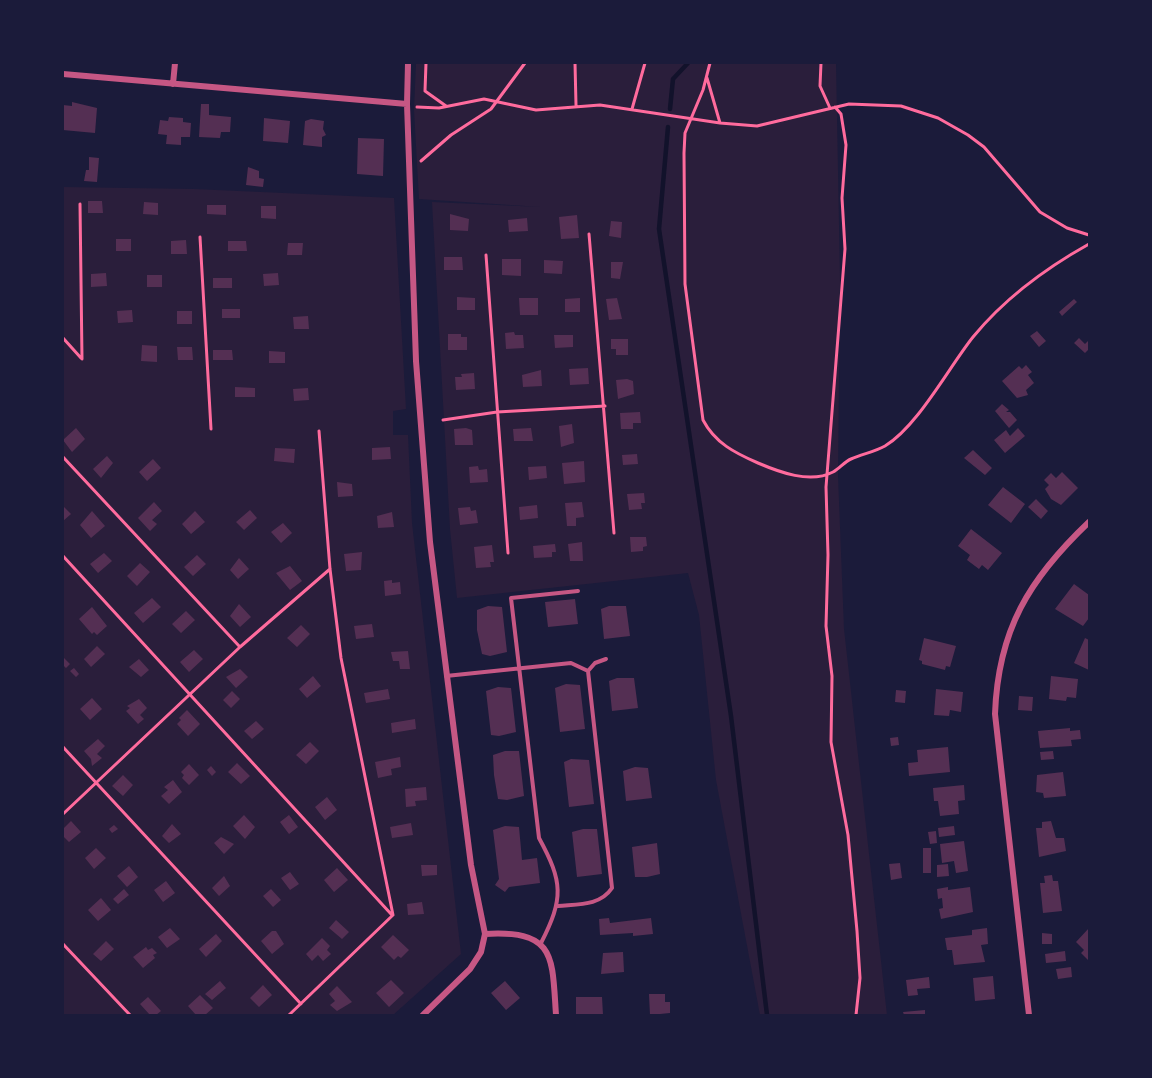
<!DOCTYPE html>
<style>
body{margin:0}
#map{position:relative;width:1152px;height:1078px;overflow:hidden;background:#1b1b3a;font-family:Georgia,serif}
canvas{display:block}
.frame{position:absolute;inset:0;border:64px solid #1b1b3a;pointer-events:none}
</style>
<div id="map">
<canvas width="1152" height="1078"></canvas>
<div class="frame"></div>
</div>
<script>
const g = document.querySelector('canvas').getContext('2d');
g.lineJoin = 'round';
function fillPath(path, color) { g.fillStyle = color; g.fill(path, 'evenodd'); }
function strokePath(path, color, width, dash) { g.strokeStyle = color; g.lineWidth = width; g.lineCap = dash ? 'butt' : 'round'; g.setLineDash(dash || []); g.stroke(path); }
const green = new Path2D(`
 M416,63h420l4,217 -2,196 6,153 43,386h-127l-44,-235 -17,-165 -11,-42 -231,25 -7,-69 -18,-327 109,5 -122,-8 -5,-89z
 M63,187l131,2 200,9 12,211 -13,2v24h15l4,88 49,431 -68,61h-330z`);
const stream = new Path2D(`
 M670,109l3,-30 15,-16
 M668,127l-9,102 72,487 36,299`);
const building = new Path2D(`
 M72,102l25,6 -2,25 -32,-3v-25l9,1z
 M201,104h8v11l22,2 -1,15h-9l-1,6 -21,-1z
 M169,117l14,1v4l8,1 -1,14h-9v8l-15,-1 1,-9 -9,-1 2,-14 8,1z
 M264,118l26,3 -2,22 -25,-2z
 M311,119l13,2 -1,8 3,6 -4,2v10l-19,-2 2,-24z
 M358,138l26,1 -1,37 -26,-2z
 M89,157l10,1 -2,24 -13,-1 2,-11h3z
 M248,167l11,4v7l5,1 -1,8 -17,-2z
 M88,201h14l1,12h-15z
 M144,202l14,1v12l-15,-1z
 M207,205h19v10l-19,-1z
 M261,206h15v13l-15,-1z
 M450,214l19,5 -1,12 -18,-1z
 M577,215l2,23 -18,1 -2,-22z
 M527,218l1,13 -19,1 -1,-12z
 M611,221l11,1 -1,16 -12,-2z
 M116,239h15v12h-15z
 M186,240l1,14h-16v-13z
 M228,241h18l1,10h-19z
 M288,243h15l-1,12h-15z
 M444,257h18l1,13h-19z
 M502,259h19v17l-19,-1z
 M544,260l19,1 -1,13 -18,-1z
 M611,262h12l-3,17 -9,-1z
 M106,273l1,13 -16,1v-13z
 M278,273l1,12 -15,1 -1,-12z
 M147,275h15v12h-15z
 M213,278h19v10h-19z
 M457,297l18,1v12h-18z
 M519,298h19v17h-18z
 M580,298v14h-15v-13z
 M617,298l5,21 -13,1 -3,-21z
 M1074,299l3,3 -15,14 -3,-4z
 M222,309h18v9h-18z
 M132,310l1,12 -15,1 -1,-12z
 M177,311h15v13h-15z
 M308,316l1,13h-15l-1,-12z
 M1037,331l9,10 -7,6 -9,-11z
 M514,332l1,3h8l1,13 -18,1 -1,-16z
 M448,334h13v3h6v13h-19z
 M554,335h19v12l-18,1z
 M1079,338l6,6 4,-4v9l-4,4 -11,-10z
 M611,339h17v16h-12v-6h-5z
 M142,345l15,1v16l-16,-1z
 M177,347h15l1,13h-15z
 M213,350h19l1,10h-20z
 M269,351l16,1v11h-16z
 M1026,365l6,7 -4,3 6,8 -8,7 2,5 -11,3 -15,-17 17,-15 3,3z
 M588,368l1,16 -19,1 -1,-16z
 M541,370l1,16 -19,1 -1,-12z
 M474,373l1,16 -19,1 -1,-13h7l-1,-3z
 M627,379l6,2 1,13 -16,5 -2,-19z
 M235,387l20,1v9h-20z
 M308,388l1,12 -15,1 -1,-12z
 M1002,404l7,6 -3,2h4l7,8 -8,8 -14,-17z
 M640,412l1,11h-8v6h-12l-1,-16z
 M572,424l2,19 -13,4 -2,-21z
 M76,428l9,11 -13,13 -9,-12z
 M466,428l6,2 1,15h-18l-1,-16z
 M531,428l2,13h-19l-1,-12z
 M1018,428l7,8 -20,17 -11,-13 12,-10 4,6z
 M390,447l1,12 -19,1v-12z
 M275,448l20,1 -1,14 -20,-2z
 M973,450l19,18 -7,7 -21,-17z
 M637,454l1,10 -15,1 -1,-10z
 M107,456l6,7 -12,15 -8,-9z
 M153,459l8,9 -14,13 -8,-9z
 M584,461l1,21 -21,2 -2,-21z
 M478,466l1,4 8,-1 1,13 -18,1 -1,-16z
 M546,466l1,12 -18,2 -1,-13z
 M1062,472l16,16 -17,17 -10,-6 -6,-10 4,-4 -5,-5 7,-7 5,5z
 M337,482l15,2 1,12 -15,1z
 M1003,487l22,17 -14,19 -23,-18z
 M644,493l1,10h-4l1,6 -13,1 -2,-16z
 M1036,499l12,12 -7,8 -13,-12z
 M154,502l8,9 -10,9 5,4 -7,7 -12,-13z
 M582,502l2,15 -8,1v8h-9l-2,-23z
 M537,505l1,13 -18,2 -1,-13z
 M63,506l8,8 -8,7z
 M470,507l1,4 5,-1 2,13 -18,2 -2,-17z
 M250,510l7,8 -13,12 -8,-8z
 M92,511l13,15 -14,12 -11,-13z
 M195,511l10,11 -14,12 -9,-10z
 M392,512l2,15 -16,1 -1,-12z
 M283,523l9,10 -11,10 -10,-11z
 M971,529l31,24 -14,17 -6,-5 -3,4 -12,-9 3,-5 -12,-9z
 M630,537h16l1,9 -4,1v4l-12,1z
 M582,542l1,19h-13l-2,-17z
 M555,544l1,8h-4v5l-18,1 -1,-12z
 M492,545l2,17h-4l1,5 -15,1 -2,-21z
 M362,552l-1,18 -15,1 -2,-17z
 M104,553l8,8 -14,12 -8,-9z
 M197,555l9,9 -13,12 -9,-9z
 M239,558l10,11 -11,10 -8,-9z
 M140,563l10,9 -13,14 -10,-10z
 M290,566l12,15 -12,9 -14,-17z
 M392,580v3l8,-1 1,12 -16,2 -1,-15z
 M1074,584l15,11v23l-6,8 -28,-17z
 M152,598l9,9 -18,16 -9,-10z
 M575,599l3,25 -30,3 -3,-25z
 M239,604l12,13 -11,10 -10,-11z
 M488,606l14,1 5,45 -17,4 -8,-2 -5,-24v-20z
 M609,606h17l4,30 -26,3 -3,-30z
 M92,607l15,19 -10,9 -3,-3 -2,2 -13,-15z
 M186,611l9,9 -14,13 -9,-9z
 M372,624l2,13 -18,2 -2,-13z
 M301,625l9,9 -13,13 -10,-9z
 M924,638l32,8 -6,21 -4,-1 -1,4 -23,-6v-3l-3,-1z
 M1085,638l4,2v30l-15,-7z
 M97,646l8,8 -14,13 -7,-8z
 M194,650l9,9 -14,13 -9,-10z
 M408,651l2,18h-10l-1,-8h-6l-2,-9z
 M64,658l6,6 -4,4 -3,-3z
 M139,659l10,11 -8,7 -12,-10z
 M74,668l5,6 -3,3 -6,-6z
 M240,669l8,8 -12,11 -10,-11z
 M313,676l8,10 -14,12 -8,-9z
 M1051,676l27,3 -2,19 -9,-1 -1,4 -17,-2z
 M617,678h17l4,30 -26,3 -3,-30z
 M566,684l14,1 5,44 -25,3 -5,-44z
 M498,687l13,1 5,44 -17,4 -8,-1 -5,-44z
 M388,689l2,10 -24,4 -2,-10z
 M936,689l27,3 -2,20 -11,-2 -1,6 -15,-1z
 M896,690l10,1 -1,12 -10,-1z
 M232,691l8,8 -9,9 -8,-8z
 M1019,696l14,1 -1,14 -14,-1z
 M92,698l10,11 -12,11 -10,-11z
 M139,699l8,9 -7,7 4,4 -6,5 -12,-13 4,-3 -3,-2z
 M187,710l13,14 -12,12 -11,-12 4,-4 -2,-2z
 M415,719l1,10 -24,4 -1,-10z
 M256,721l8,8 -12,10 -8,-8z
 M1070,728v3l10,-1 1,9 -10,1 1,6 -32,2 -2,-17z
 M898,737l1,8 -8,1 -1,-8z
 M98,739l7,7 -8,8 5,4 -10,8 -1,-7 -7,-8z
 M310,742l9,9 -13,13 -10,-9z
 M948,747l2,25 -41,4 -1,-13 10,-1 -1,-12z
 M505,751h14l5,45 -17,4 -9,-1 -4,-24 -1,-20z
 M1053,751l1,8 -13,1 -1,-8z
 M400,757l1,10 -10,2 1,6 -14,3 -3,-16z
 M571,759l18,1 5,44 -25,3 -5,-45z
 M237,763l13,13 -9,8 -13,-12z
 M189,764l10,11 -10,10 -7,-7 2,-3 -3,-3z
 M211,766l5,6 -4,4 -5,-6z
 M635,767l13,1 4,30 -26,3 -3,-30z
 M1063,772l3,24 -22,2 -1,-5 -7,-1 1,-17z
 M123,775l10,10 -10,11 -11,-10z
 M173,780l9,12 -13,12 -8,-8 7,-6 -4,-3z
 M964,785l1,15 -7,1 1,13 -19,2 -2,-15h-4l-1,-13z
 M426,787l1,13 -12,1 1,5 -10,1 -1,-18z
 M327,797l10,13 -12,10 -10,-13z
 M244,815l11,12 -10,12 -12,-13z
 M289,815l9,12 -9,7 -9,-12z
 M71,821l10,11 -12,10 -6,-6v-7z
 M1051,821l5,17h8l2,13 -27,6 -3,-29h6v-6z
 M411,823l2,12 -21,3 -2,-11z
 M172,824l9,10 -12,9 -7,-7z
 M114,825l4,4 -6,4 -3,-4z
 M505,826l14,1 3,33 15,-2 3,25 -31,4 -4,5 -10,-7 4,-6 -6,-49z
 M954,826l1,9 -16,2 -1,-9z
 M583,829h14l5,45 -25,3 -5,-45z
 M936,831l1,12 -7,1 -2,-12z
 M221,837l13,7 -10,10 -10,-11z
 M964,841l4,30 -12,2 -2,-12 -12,2 -2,-19z
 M657,843l3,31 -13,3h-12l-3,-30z
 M96,848l10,10 -12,11 -9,-11z
 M923,848h8v25h-8z
 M900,863l2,15 -11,2 -2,-16z
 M948,864l1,12 -12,1v-12z
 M421,865h16v10l-15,1z
 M129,866l9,11 -11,10 -10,-11z
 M337,868l11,12 -14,12 -10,-12z
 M290,872l9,12 -9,6 -9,-12z
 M1052,875l1,6h5l4,30 -19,2 -3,-30h5l-1,-7z
 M224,876l6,10 -11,10 -7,-8z
 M166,881l9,12 -12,9 -9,-12z
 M948,887v3l22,-3 3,25 -32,7 -2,-10 4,-1 -1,-10 -4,1 -1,-10z
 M124,889l5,6 -11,9 -5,-5z
 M271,889l10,11 -8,7 -10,-11z
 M101,898l10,12 -13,11 -10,-11z
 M422,902l2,12 -16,1 -1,-11z
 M609,918l1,5 41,-5 2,16 -20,2v-3l-33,2 -1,-16z
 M336,920l13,12 -7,7 -13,-11z
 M170,928l10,11 -13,9 -9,-11z
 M987,928l1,16 -7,1 4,17 -31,3 -2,-15h-5l-2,-12 27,-3v-5z
 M1089,928v33l-8,-8 3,-3 -8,-8z
 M272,931h4l8,13 -12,10 -11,-13z
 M1042,933l10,1v10h-10z
 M216,934l6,7 -16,16 -7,-8z
 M393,935l16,15 -8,8 -3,-2 -4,4 -13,-13z
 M322,938l8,8 -3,4 4,4 -8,7 -5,-6 -6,6 -6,-7z
 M106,941l8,8 -13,12 -8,-7z
 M146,947l2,3 4,-2 5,5 -4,2 2,3 -12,10 -10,-11z
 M1065,951l1,10 -20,2 -1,-9z
 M623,952l1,20 -23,2 2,-21z
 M1071,967l1,10 -14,2 -2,-10z
 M993,976l2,23 -20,2 -2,-23z
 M929,977l1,11 -13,1 1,6 -10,1 -2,-16z
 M391,980l13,13 -15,14 -13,-14z
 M220,981l6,7 -14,12 -7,-6z
 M505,981l15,17 -14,12 -15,-17z
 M263,985l9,10 -13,12 -9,-9z
 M337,986l15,16 -15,9 -7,-6 5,-4 -6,-7z
 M649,994h16v8h5v11l-20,2z
 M200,995l13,13 -8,7h-9l-8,-9z
 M148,997l13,14 -5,4h-6l-10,-11z
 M576,997h26l1,18h-27z
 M925,1010v5h-21l-1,-3z`);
const path = new Path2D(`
 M426,63l-1,28 21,15
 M575,63l1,42
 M710,63l-7,27 -18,43 -1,20 1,131 18,136c12,23 32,33 55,43 21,9 52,21 75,9 6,-3 11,-10 18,-13 11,-5 23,-7 34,-13 33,-20 64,-79 88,-109 32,-39 73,-69 116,-93
 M821,63l-1,23 10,22
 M707,78l13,45
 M417,107l22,1 45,-9 52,11 64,-5 120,18 37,3 92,-22 52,2 37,12 30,17 16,12 56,65 27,16 22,7
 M835,107l6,7 5,31 -4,53 3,51 -19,238 2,68 -2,71 6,50 -1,66 17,93 9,96 3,47 -4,37
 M632,109l13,-46
 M421,161l30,-26 40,-26 34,-46
 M80,204l2,155
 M589,234l25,299
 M200,237l11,192
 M486,255l22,298
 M63,338l18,20
 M443,420l54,-8 108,-6
 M319,431l11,138 11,89 52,257
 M63,457l177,190
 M63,556l328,358
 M63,747l238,257
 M63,814l177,-167 90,-78
 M63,944l67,71
 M289,1015l104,-100`);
const service = new Path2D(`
 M446,676l125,-13 17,8 7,-8 11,-4
 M558,906c20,-2 42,0 54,-18l-24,-217
 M541,943c23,-45 22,-61 -2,-105l-28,-240 67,-7`);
const minor = new Path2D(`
 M408,63l-1,41 9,257 14,181 41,323 14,69 -4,18 -11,17 -47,46
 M63,74l344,30
 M173,84l2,-21
 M485,934c71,-4 67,22 71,81
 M1029,1015l-34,-301c3,-84 34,-135 94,-192`);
fillPath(green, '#2a1e3b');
strokePath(stream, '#12122b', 4.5);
fillPath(building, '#542f53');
strokePath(path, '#ff6b9d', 3);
strokePath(service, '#c65784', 4);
strokePath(minor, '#c65784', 6);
</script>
